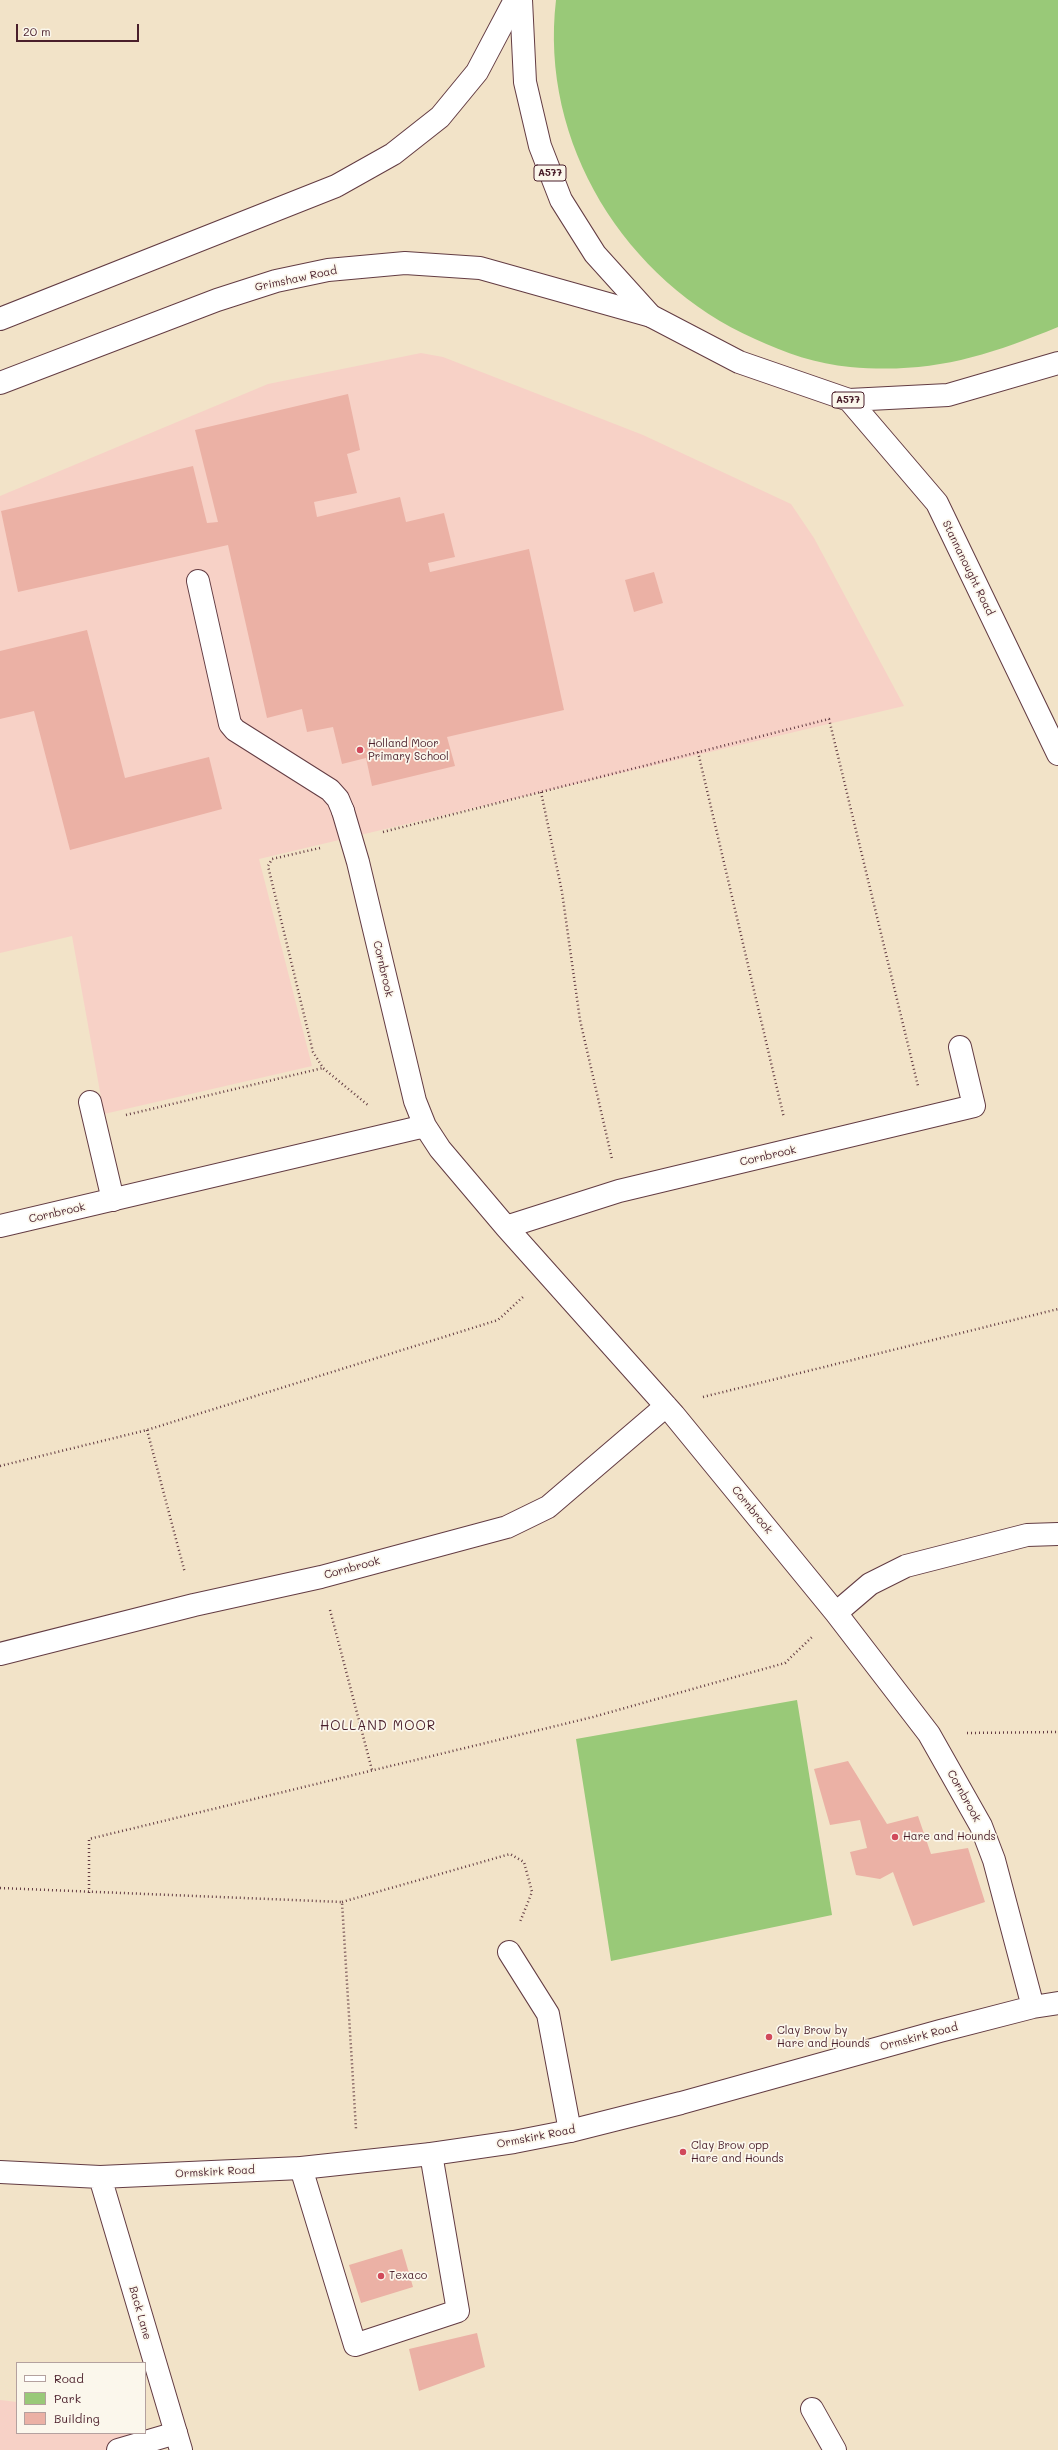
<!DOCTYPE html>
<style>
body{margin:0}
#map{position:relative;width:1058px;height:2450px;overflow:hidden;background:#f2e3c8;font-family:Mali,sans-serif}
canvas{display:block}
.legend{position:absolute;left:16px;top:2362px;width:130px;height:72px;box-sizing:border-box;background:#fbf7ec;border:1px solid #b4a19f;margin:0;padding:5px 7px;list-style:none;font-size:12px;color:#4a1f2b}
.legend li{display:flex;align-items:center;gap:8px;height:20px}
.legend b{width:20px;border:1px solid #b4a19f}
.scale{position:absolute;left:16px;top:24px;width:123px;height:18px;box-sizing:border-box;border:2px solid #4a1f2b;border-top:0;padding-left:5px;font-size:12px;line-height:14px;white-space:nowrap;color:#4a1f2b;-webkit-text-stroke:3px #fbf7ec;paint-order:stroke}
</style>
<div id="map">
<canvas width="1058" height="2450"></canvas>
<ul class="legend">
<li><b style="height:5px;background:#fff"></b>Road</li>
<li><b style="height:11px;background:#99c978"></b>Park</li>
<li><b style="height:11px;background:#ebb1a5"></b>Building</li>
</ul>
<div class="scale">20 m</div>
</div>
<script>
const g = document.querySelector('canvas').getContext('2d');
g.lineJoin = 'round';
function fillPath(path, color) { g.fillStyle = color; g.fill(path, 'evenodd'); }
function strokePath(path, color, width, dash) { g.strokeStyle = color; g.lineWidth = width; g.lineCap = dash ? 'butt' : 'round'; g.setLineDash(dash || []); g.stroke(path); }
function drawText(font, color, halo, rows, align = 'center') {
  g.font = font + ' Mali,sans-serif'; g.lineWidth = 3.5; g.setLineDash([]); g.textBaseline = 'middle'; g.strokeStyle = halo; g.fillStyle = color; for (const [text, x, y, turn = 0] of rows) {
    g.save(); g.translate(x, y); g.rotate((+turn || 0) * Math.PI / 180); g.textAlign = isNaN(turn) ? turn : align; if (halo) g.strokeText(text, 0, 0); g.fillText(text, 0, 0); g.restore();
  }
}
const built = new Path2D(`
 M421,353l22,4 200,78 148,69 23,34 90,168 -645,153 53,207 -208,48 -32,-178 -72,17v-457l268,-112z
 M0,2400l17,2v31h121l6,17h-144z`);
const green = new Path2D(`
 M556,0h502v327c-73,30 -128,47 -208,40 -33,-3 -65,-14 -95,-28 -130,-58 -216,-196 -199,-339z
 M797,1700l35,215 -221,46 -35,-222z`);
const building = new Path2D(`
 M348,394l12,56 -13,4 10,39 -43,9 3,15 83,-20 6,25 38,-9 11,44 -27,6 2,9 99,-23 35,161 -117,27 8,29 -83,20 -6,-28 -24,6 -9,-37 -26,5 -5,-23 -35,9 -39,-173 -210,47 -17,-81 192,-45 14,57 11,-1 -23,-92z
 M654,572l9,31 -29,9 -9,-32z
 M87,630l38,148 84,-21 13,52 -152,41 -36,-139 -34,8v-68z
 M848,1761l39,63 31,-8 13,38 37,-6 17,54 -72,24 -20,-54 -13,7 -24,-4 -6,-23 17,-4 -7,-28 -30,5 -16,-56z
 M402,2249l11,38 -52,16 -12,-38z
 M477,2333l8,34 -66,24 -10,-42z`);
const path = new Path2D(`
 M698,752l86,366
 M541,792l21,100 18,128 32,139
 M383,832l446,-113 89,367
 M320,848l-48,11 -4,7 45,186 10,16 46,38
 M126,1115l197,-47
 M703,1397l355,-88
 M147,1430l38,143
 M0,1466l147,-36 351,-110 26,-24
 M330,1610l42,160
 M967,1733l91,-1
 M0,1888l342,14 14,227
 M89,1893v-54l504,-122 192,-54 28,-27
 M342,1902l168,-48 14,8 8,30 -12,30`);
const lane = new Path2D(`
 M198,581l32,143 5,6 95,60 8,9 5,12
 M90,1102l23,98
 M509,1952l39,62 22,117
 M301,2168l54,177 103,-34 -27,-157
 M118,2450l58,-17`);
const street = new Path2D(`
 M343,811l15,51 57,239 10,25 15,23 66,78 168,188 162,198 93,121 52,92 13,34 39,147
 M0,1226l425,-100
 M506,1227l113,-36 355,-85 -14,-59
 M836,1613l34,-29 36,-18 121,-31 31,-1
 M0,1654l194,-49 127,-28 186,-50 41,-20 118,-101
 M0,2172l100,5 201,-9 130,-14 83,-12 56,-11 111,-28 259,-72 93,-24 25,-4
 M100,2177l81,273
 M812,2409l23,41`);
const secondary = new Path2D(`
 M0,319l336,-133 57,-32 47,-37 37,-45 38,-72
 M0,383l217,-83 59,-19 52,-11 77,-7 75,5 171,48`);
const primary = new Path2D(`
 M521,0l4,82 15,64 21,54 34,54 56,62 88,46 110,38 99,-5 110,-32
 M849,400l88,103 121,251`);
const markers = [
 [360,750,4,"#d1495b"],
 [895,1837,4,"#d1495b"],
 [769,2037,4,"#d1495b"],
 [683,2152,4,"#d1495b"],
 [381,2276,4,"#d1495b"]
];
const shields = [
 [550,173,32],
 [848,400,32]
];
const shieldNames = [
 ["A577",550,173],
 ["A577",848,400]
];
const streetNames = [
 ["Grimshaw Road",296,279,-12],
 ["Stannanought Road",968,568,64],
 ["Cornbrook",383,969,77],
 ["Cornbrook",768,1156,-13],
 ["Cornbrook",57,1213,-13],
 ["Cornbrook",752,1510,51],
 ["Cornbrook",352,1568,-15],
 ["Cornbrook",964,1796,61],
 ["Ormskirk Road",919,2037,-15],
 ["Ormskirk Road",536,2137,-11],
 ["Ormskirk Road",215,2172,-3],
 ["Back Lane",140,2313,74]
];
const poiNames = [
 ["Holland Moor",368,744],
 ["Primary School",368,757],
 ["Hare and Hounds",903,1837],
 ["Clay Brow by",777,2031],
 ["Hare and Hounds",777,2044],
 ["Clay Brow opp",691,2146],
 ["Hare and Hounds",691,2159],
 ["Texaco",389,2276]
];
const quarterNames = [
 ["HOLLAND MOOR",378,1726]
];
fillPath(built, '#f7d1c6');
fillPath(green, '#99c978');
fillPath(building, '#ebb1a5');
strokePath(lane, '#633c43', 24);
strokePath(street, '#633c43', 24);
strokePath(secondary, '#633c43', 24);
strokePath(primary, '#633c43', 24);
strokePath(path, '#633c43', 2.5, [1, 3]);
strokePath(lane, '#fff', 22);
strokePath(street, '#fff', 22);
strokePath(secondary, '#fff', 22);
strokePath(primary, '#fff', 22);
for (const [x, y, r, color] of markers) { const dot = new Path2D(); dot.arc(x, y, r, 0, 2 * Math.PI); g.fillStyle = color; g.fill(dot); strokePath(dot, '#fbf7ec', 1.5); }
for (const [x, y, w] of shields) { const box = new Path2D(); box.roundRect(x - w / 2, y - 8, w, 16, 3); g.fillStyle = '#fbf7ec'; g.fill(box); strokePath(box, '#4a1f2b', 1); }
drawText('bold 10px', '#4a1f2b', null, shieldNames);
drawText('11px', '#4a1f2b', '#fbf7ec', streetNames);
drawText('11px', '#4a1f2b', '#fbf7ec', poiNames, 'left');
g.letterSpacing = '1px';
drawText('13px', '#4a1f2b', '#fbf7ec', quarterNames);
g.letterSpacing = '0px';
</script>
